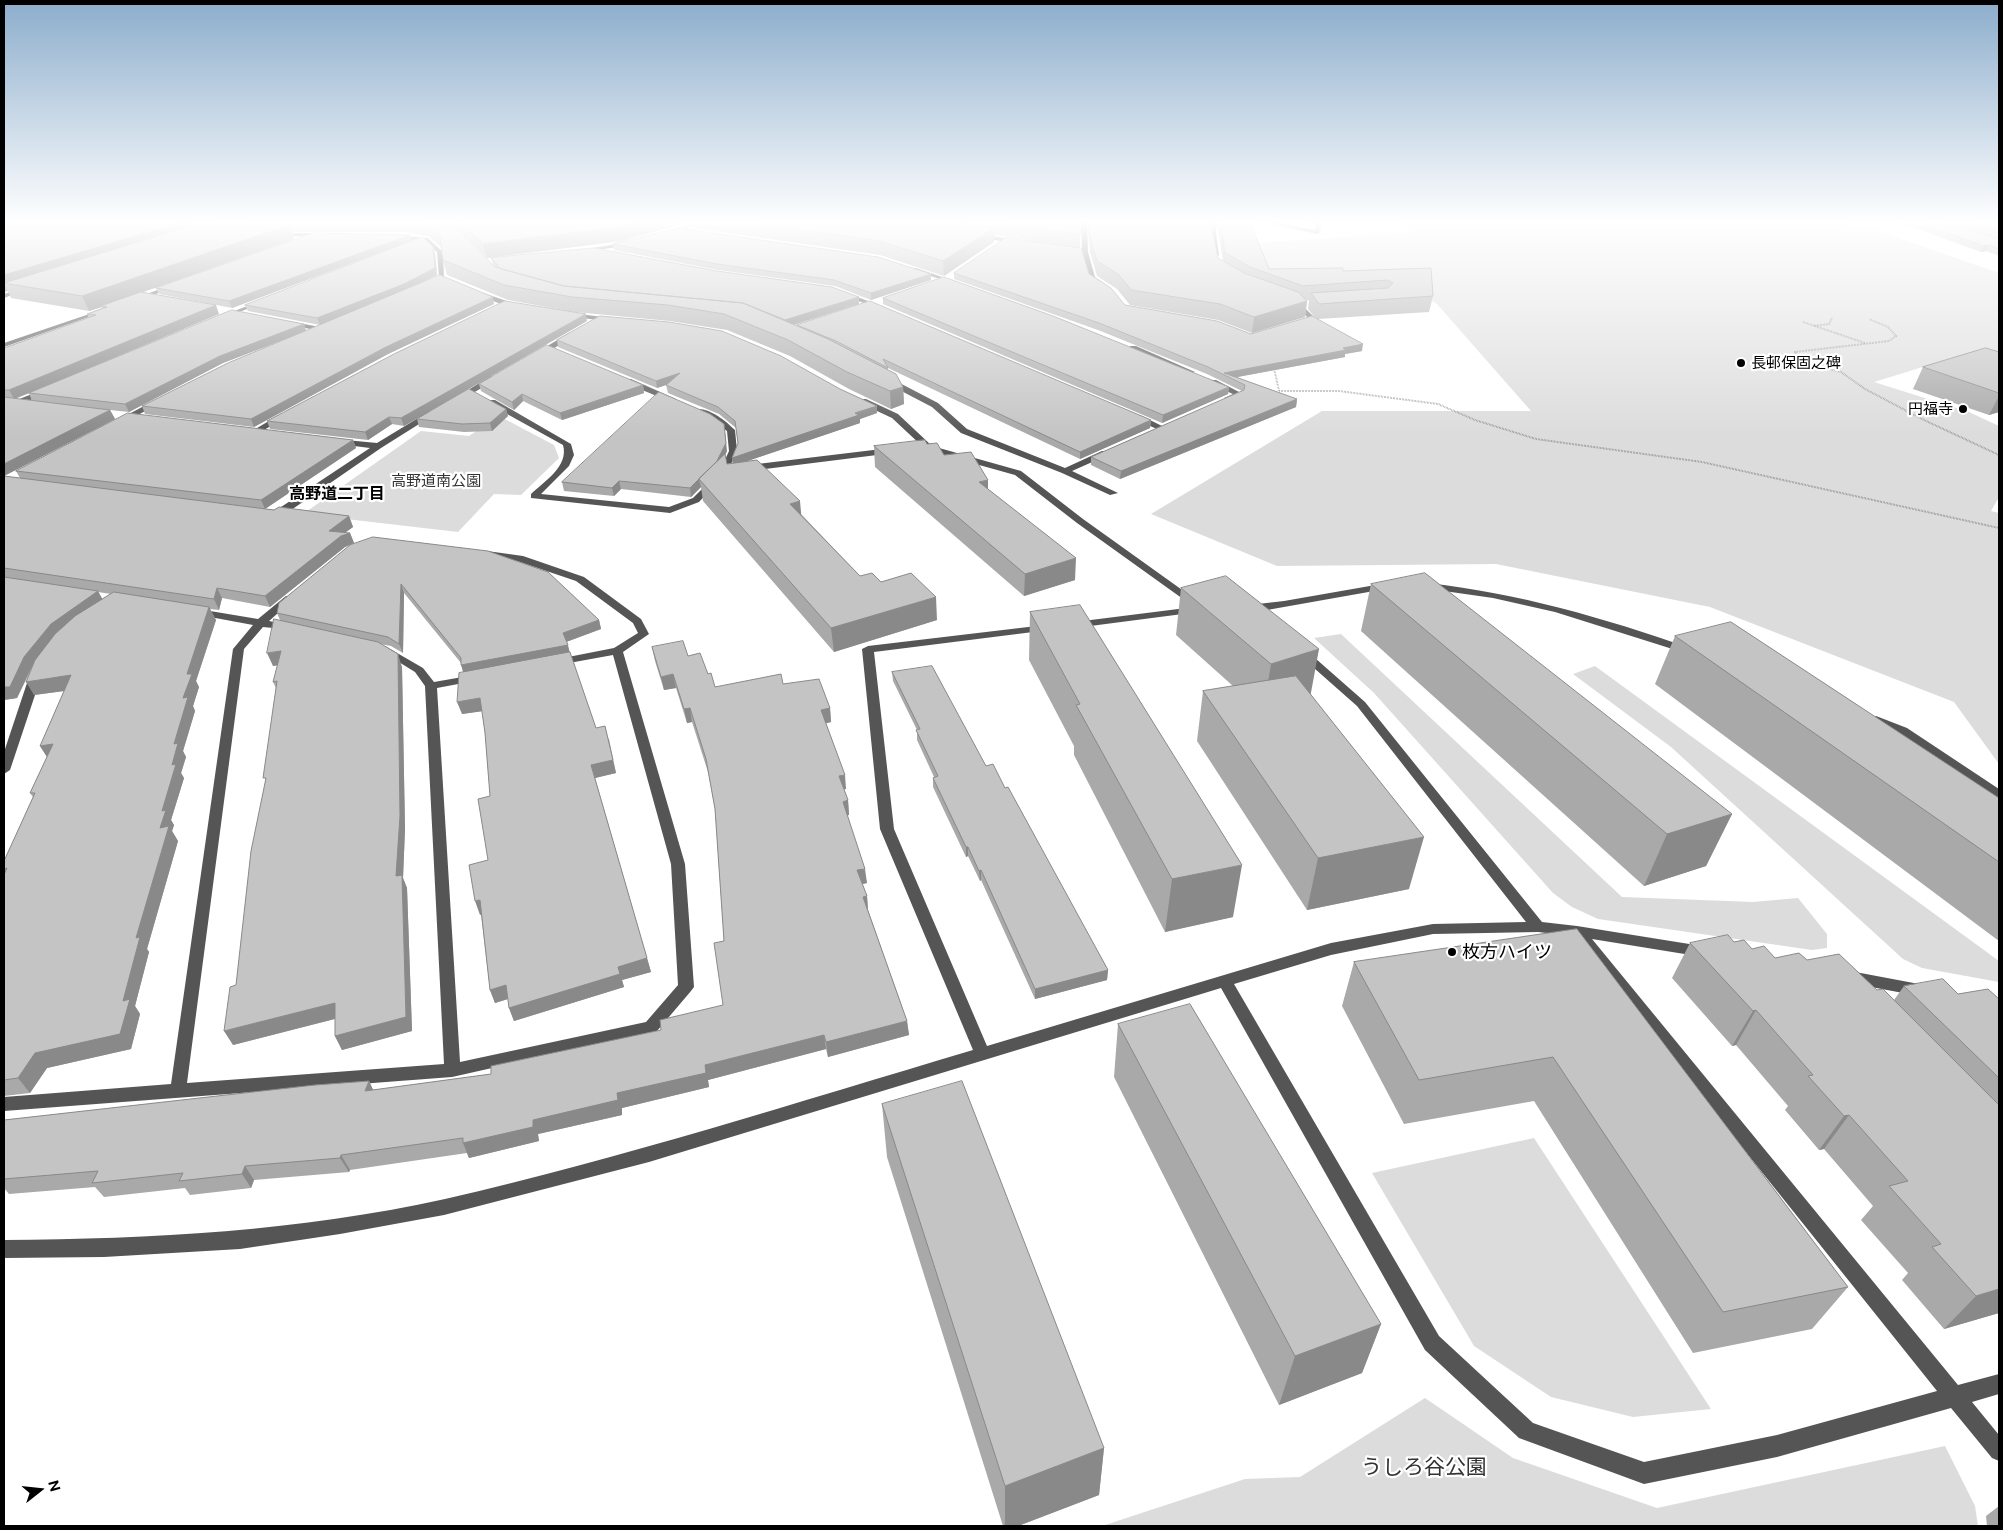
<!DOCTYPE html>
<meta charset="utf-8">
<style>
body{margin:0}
#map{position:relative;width:2003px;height:1530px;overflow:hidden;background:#fff;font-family:"Public Sans",sans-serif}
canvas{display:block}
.frame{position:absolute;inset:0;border:5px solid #000;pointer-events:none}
.north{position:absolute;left:15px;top:1465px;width:50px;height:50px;-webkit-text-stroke:4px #fff;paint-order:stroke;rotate:74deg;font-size:14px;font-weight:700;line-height:20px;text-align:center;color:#000}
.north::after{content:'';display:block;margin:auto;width:18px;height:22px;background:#000;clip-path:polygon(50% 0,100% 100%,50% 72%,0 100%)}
</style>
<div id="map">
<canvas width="2003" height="1530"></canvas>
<div class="frame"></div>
<div class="north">N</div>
</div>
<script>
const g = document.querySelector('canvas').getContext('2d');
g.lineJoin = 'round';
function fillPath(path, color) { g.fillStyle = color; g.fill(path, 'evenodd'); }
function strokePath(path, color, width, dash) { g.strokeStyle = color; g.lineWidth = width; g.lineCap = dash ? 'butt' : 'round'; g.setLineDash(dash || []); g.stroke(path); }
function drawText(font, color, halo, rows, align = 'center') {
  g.font = font + ' "Public Sans","Noto Sans JP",sans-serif'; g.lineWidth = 4.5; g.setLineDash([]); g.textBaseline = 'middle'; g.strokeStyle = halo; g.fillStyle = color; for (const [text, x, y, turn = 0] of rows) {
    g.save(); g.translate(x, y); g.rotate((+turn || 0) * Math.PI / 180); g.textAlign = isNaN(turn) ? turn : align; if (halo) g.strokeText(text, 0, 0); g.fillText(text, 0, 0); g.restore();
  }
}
const green = new Path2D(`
 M1398,222h438l37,7 126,44v101l-47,-16 -78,24 95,30 30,14v71l-8,14 8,2v251l-45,-62 -244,-95 -214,-43 -219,2 -126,-52 171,-103h209l-94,-107 -49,-34 -121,2 -10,-29 155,-11z
 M499,416l55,29 5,13 -38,37 -27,-1 -36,38 -155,-18 118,-83 48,5z
 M1341,634l281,263 131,5 45,-4 29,36v14l-15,2 -214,-31 -26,-12 -19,-14 -179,-200 -60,-55z
 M1595,666l404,295v21l-77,-14 -19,-9 -232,-212 -98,-73z
 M1534,1138l177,271 -78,8 -82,-20 -77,-51 -102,-173z
 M1425,1398l88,60 144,50 288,-62 30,60 3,20h-876l143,-47 55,-2z`);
const path = new Path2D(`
 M1803,322l62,21
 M1814,326l15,-2 3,-6
 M1798,361l-3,-9 94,-11 7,-5 -8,-9 -19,-8
 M1756,366l42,-5 43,11 24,17 59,31 75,35
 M1274,368l5,23h60l99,13 37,16 61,19 166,23 297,66`);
const minor = new Path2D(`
 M695,222h8l-32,13 -5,-1z
 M1081,222h6l1,30 7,25 10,7v2h-4l-12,-8 -7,-26z
 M1211,222h6l-1,11 3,22 -3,2 -3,-2 -3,-22z
 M1262,222h11l42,8 1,-8h6l-2,10 -3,2z
 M276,233h47l3,2 -3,2 -49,-1z
 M979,234l39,6 3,2 -3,2 -41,-7z
 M391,235l37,3 15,14 1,26 -5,-1 -2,-25 -13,-11 -31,-3z
 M630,242l2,3 -49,7 -3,-2z
 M912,268h4l44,15 -5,1 -43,-14z
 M174,284l3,2 -1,1 -38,13 -5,-1z
 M23,288l5,1 -24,9v-4z
 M478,291l43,15 -3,2 -15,-3 -27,-11 -1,-1z
 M844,292l40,15 1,1 -5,1 -38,-14 -1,-1z
 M1291,300l10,4 14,14v2l-15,4v-2l8,-4c-6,-7 -13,-11 -20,-16z
 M260,301l5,1 -41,16 -5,-1z
 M101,310l5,1 -102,36v-4z
 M570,313l42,5 3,2 -3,2 -44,-6 -1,-1z
 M288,321l32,6 4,2 -4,2 -34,-7 -1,-1z
 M569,333l7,2 -35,21 -7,-2z
 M1130,346h6l59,26 -7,2 -58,-24z
 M491,376l7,2 -38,23 -7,-2z
 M625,379h6l45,20 -7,2 -44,-18z
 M886,379h6l46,24 29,26 98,39 37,-17h6v4l-36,16 46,22 -8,2 -48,-22 -101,-40 -29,-26 -46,-24z
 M1210,380h6l27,14 -13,8h-6v-4l9,-4 -23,-10z
 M45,389h3v4l-30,12 -14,-1v-4l10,1z
 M860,399h6l32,15 34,32 89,25 62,48 116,83 -1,2h-8l-113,-81 -62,-48 -93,-26v-3l-30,-28 -32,-15z
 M155,400l7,2 -39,21 -7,-2z
 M489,400h6l76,44 3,11 -5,11 -28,28 128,13 24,-9 18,-18 7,2 -19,20 -29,11 -139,-15v-4c14,-13 38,-28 32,-49l-74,-41z
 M697,409c13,-1 29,12 38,21l2,21 -10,22 -7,-2 9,-20 -2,-20 -15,-11 -15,-7z
 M428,412l7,2 -54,34 -100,69 -7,1 -5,-3 101,-67 -32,-4 -3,-1v-4l42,4z
 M279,415l7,2 -27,16 -7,-2z
 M1134,415h6l24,12 -7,2 -23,-10z
 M890,448l4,3 -1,2 -144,18 -4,-3 4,-3z
 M487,551l36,5 61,21 57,42 8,15 -26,18 62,212 9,123 -3,4 -34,40 -205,46 -448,34v-14l167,-13 62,-435 20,-24 -59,-11 -1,-2 5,-3 60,10 28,-23h8l1,2 -26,23 24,5 1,2 -1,2 -30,-3 -19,22 -57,434 257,-19 -19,-378 -10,-14 -34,-21 -2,-2 6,-3 38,22 11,14 40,-7 6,3 -6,3 -37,7 23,374 186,-40 32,-37 -7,-121 -58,-209 -55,10 -6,-3 6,-3 56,-11 24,-15 -5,-10 -57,-42 -59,-20 -33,-5 -2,-2z
 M1387,583l5,3 -1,2 -124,22 -18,1 -5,-3 5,-3 35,-4z
 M1427,583c91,10 177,35 263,65l2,2 -2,2h-8l-127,-40 -62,-14 -70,-10 -1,-2z
 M1194,607l5,3 -1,2 -123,16 -5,-3 5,-3z
 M1045,625l4,1 1,2 -1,2 -175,22 20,177 93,217 344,-103 102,-19 93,-2 -169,-216 -60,-53 6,-3 4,1 58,51 177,220 35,4 131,21 2,4 -2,4 -5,2 -111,-18 366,446 41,-11v20l-27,8 27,33v26l-7,-3 -41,-50 -174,49 -133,27 -125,-46 -94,-88 -204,-362 -572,174 -205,53 -104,19 -100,15 -136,8 -100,1v-18c148,-1 296,-9 441,-41 178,-41 353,-97 528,-149l-93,-221 -18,-180 6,-3zM1538,932l35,4 364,455 -160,44 -133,27 -111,-39 -94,-87 -205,-352 97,-29 102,-21z
 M36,671l6,3 -32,96 -6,4v-22l26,-78z
 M1876,716l31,12 92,61v10l-5,-1 -95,-64 -27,-11 -2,-3z
 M1850,971l69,13 5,2 3,4 -3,4 -5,2 -69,-13 -5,-2 -3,-4 3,-4z`);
const wall = new Path2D(`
 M4,222h447l44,45 -2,-3 -2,-6 368,46 -65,21 357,95 -1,8 -70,31 -192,-91v2l15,17 1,17 -13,5 -42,-20 -59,-33 -63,-26 -57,-9 -95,-9 -67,-12 -61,-25 -4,-15 -1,-12 -14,-12 -23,-4h-113l2,7 -151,53 76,22 -204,85 17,2 -3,-8 275,-69 2,7 14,-6 -72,-14 -3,-6 190,-52 2,22 -13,6 70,23 -106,50 -134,73 -109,-13 -3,-8 164,-75 -83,32 -94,49 -19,-2 5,9 -111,57v-128l85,-30 -2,-4 15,-6v-1l-13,4 -78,-13 -3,-7 -4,1z
 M451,222h238l-68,19 -134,17z
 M692,222h388v26l-86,-13v7l-50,34 -64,-21 -187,-27z
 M1087,222h123l8,36 5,3 -6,-39h33l19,47 74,2 88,-3 2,28 -4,16 -111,7 44,32 -17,3v3l-108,20 60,22 -1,8 -176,72 -29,-14v-8l151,-66 -35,-17 -109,-44 -144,-51v-6l135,1 36,31 126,29 65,-15 -8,-10 1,-9 -3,1h1l-2,16 -53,16 -34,-13 -88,-15 -13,-16 -20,-13 -7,-24z
 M1279,222h35v2z
 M1899,222h100v34l-13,-5 -5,1z
 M410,235l1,6 -179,67 -73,-14 -3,-6z
 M613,244l318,36 -60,20 -36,-14 -117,-16 -104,-20z
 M883,298l346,89 -1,7 -66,29 -279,-119z
 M587,321l-183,105 -12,-2 -24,16 -98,-11 -3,-8z
 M557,340l283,49 37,17v7l-17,6v4l-116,39 58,53 58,61 21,6 56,38 -103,32 -131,-151 -2,-14 -10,10 -70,-8 -7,7 -50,-5 -2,-9 165,-31 -2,4 2,9 6,-1 -1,-5 6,-15 -2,-15 -17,-14 -51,-21 -2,-8 -9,3 -99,-41z
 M1999,352v60l-10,3 -76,-26 10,-22z
 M479,384l164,1 1,8 -82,27 -39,-19 -9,9 -33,-19z
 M506,409l2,7 -16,15 -28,1 -45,-5 -2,-8z
 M353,440l3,8 -91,61 84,7 4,11 -8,6h5l4,10 -9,4 -75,60 -48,-9 -3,12 -9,-1 6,11 -20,61 3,6 -6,19 2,5 -12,40 3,6 -5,16 3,5 -13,42 3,5 -2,6 6,10 -31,108 2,3 -14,54 5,8 -9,35 -84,19 -17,25 -26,3v-235l29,-64 -3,-4 17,-36 -7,-11 24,-55 -30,4 -1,-29 -16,32 -13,2v1v-225l16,2 -4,-7zM98,592l13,2 -9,5z
 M927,444l17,11 44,34 87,91 -51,16 -149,-129 -1,-21z
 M350,545l249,75 2,9 -35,13 30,86 13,11 7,34 -21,5 56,194 -29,8 2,7 -110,34 -5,-13 -1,-9 -13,4 -5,-13 -9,-76 -1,1 8,-55 2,-64 -5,-63 -3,-22 -20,3 1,-42 -2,-9 -57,-70 -1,60 -12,-7 -11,-2 22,23 3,162 -2,49 4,10 5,143 -70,19 -7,-14v-17l-102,26 3,-60 29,-202 11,-95 -3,-6 5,-17 -5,1 7,-46 -3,-7z
 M1371,584l361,230 -26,52 -62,20 -283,-255z
 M1181,588l129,106 99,195 -102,21 -110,-169 6,-50 30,-5 -57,-51z
 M1030,612l203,305 -68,15 -91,-177v-9l-45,-86z
 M1675,636l324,162v143l-344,-257z
 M652,647l36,9 20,18 7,13 68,-3 47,24 1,14 -5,1 20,66h-2l4,11 1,15h-2l20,68 -5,1 5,12 1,14 39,111 2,14 -81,22 -2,-8 -118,31 1,7 -87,21v7l-84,19 1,7 -70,17 -2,-5 -117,17 -1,2 -95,8 -3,8 -61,7 -5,-7 -81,9 -9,-10 -86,7 -5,-6v-68l365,-39 4,9 118,-16 170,-44 62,-25 1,-64 -9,-132 -7,-37 -16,-50 -5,1 -11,-35 -12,2 -9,-29z
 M892,672l94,94 19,22 103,182 -1,10 -72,19 -54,-119 -1,1 -12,-25 -2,1 -33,-70v-9l1,-1 -17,-37v-10l-24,-49z
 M1577,929l271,358 -36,42 -119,24 -159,-252 -130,23 -62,-118 12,-44z
 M1734,942l41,16 32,2 70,30 17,10 10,-14 54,8 41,5v314l-55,16 -42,-49 6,-7 -47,-53 12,-14 -49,-57 -5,1 -34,-40 3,-4 -52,-61 -4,1 -60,-68 18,-35z
 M1118,1024l263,300 -19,49 -83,32 -165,-328z
 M882,1104l222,344 -5,47 -81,31h-15l-116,-369z
 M1999,1506v20h-12l-1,-10z`);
const shadedWall = new Path2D(`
 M183,222h12l4,10 -195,51v-8z
 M206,222h44l4,10 -46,-4z
 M638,222h51l-68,19 -134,17 -4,-14z
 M289,225l5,14 -191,67h-2l1,1 -13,4 -7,-15z
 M994,228v14l-50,34 -1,-15z
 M410,235l1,6 -179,67 -3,-7z
 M1989,245l-3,6 -5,1 3,-6z
 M433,247l2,6 2,22 -31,15 -86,35 -3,-7z
 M931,274v6l-60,20v-7z
 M4,283l4,8 -4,1z
 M493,297l1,7 -106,50 -134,73 -3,-8 135,-72z
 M859,297v7l-73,23 -1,-7z
 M1307,301l-2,16 -53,16 2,-16z
 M216,305l3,9 -205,85 -5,-9z
 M586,314l1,7 -183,105 -3,-8z
 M304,324l2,7 -83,32 -94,49 -4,-8 95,-48z
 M1363,344l-1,7 -17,3v3l-113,21 -8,-5z
 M680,373l1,7 -24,8 -1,-7z
 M643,385l1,8 -82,27 -2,-7z
 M903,387l1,17 -13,5 -1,-18z
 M1229,387l-1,7 -66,29 1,-8z
 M522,394l1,7 -9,9 -2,-8z
 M1999,396v16l-10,3z
 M1297,399l-1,8 -176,72 1,-8z
 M877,406v7l-17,6v4l-127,43 -1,-8z
 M506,409l2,7 -16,15 -2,-8z
 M110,410l5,9 -111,57v-12z
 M389,417l3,7 -24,16 -3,-8z
 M1151,420l-1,8 -70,31v-7z
 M725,432l2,19 -9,18 -19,10 2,8 -10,10 -1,-9z
 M353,440l3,8 -91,61 -4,-9z
 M988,480v21l-9,-19z
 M619,481l2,8 -7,7 -2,-8z
 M800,501l2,22 -12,-19z
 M349,516l4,11 -20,14 -4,-10z
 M350,533l4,10 -9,4 -75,60 -5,-11 76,-60z
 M1076,558l-1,22 -51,16 1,-22z
 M401,584l3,9 -1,60 -4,-9z
 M217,588l5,10 -3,12 -5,-11z
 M98,591l6,11 -47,33 -26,33 -14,30 -13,2v1v-14l20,-30 27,-33z
 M936,597l1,23 -103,32 -3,-24z
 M209,607l7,13 -20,61 3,6 -6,19 2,5 -12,40 3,6 -5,16 3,5 -13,42 3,5 -2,6 6,10 -31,108 2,3 -14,54 5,8 -9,35 -84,19 -17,25 -12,-15 17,-25 88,-52 37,-173 2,-17 10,-46 2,-21 9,-46 4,-24z
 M599,620l2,9 -35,13 -3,-9z
 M568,645l2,9 -106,20 -3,-9z
 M1319,649l-9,49 -47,15 8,-49z
 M281,651l6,13 -14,2 -6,-13z
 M398,654l4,13 3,162 -2,49 4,10 5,143 -70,19 -7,-14 61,-160z
 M673,674l3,14 -12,2 -3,-13z
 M71,675l8,14 -45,6 -8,-13z
 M480,698l4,13 -22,3 -5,-12z
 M690,708l2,14 -5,1 -3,-14z
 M830,708l1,14 -8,2 -2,-14z
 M605,726l11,47 -21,5 -4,-13z
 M53,744l-4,16 -9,-14z
 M845,775l1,14 -5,1 -2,-14z
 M848,800l1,15 -5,1 -1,-14z
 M1732,814l-26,52 -62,20 23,-52z
 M1424,837l-15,52 -102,21 11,-52z
 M966,847h2v9l-2,1z
 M1242,865l-9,52 -68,15 7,-53z
 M865,869l2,14 -9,2 -1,-15z
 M981,870v10l-1,1 -1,-10z
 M867,896l1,14 -4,1 -1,-14z
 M480,900l5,13 -5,2 -5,-14z
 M647,958l4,14 -29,8 2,7 -110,34 -5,-13 109,-41z
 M1108,970l-1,10 -72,19v-10z
 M506,985l5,13 -16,5 -5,-13z
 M335,1003l7,14 -109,28 -9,-14z
 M1756,1010l-20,35 -4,1 21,-35z
 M907,1021l2,14 -81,22 -2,-15z
 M824,1035l2,14 -118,31 1,7 -87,21v7l-84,19 1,7 -70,17 -6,-15 70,-23 172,-55z
 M369,1081l7,15 -11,-5z
 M1849,1115l-25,34 -5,1 25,-34z
 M341,1155l9,15 -1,2 -9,-14z
 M245,1166l9,14 -3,8 -9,-14z
 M1999,1289v24l-55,16 32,-33z
 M1381,1324l-19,49 -83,32 16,-49z
 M1104,1448l-5,47 -81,31h-13v-40z`);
const building = new Path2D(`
 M4,222h179l-179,53z
 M218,222h30l3,3h38l-207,71 -78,-13 183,-56z
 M422,222h29l44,45 69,19 179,17 85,36 68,35 7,13 -13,4 -43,-19 -59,-32 -64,-26 -56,-9 -96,-8 -68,-12 -61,-25 -3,-24 -16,-14z
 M461,222h177l-20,5 -135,17z
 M744,222h208l42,6 -51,33 -64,-20z
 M997,222h83l1,12z
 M1089,222h121l8,36 26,15 54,19 9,9 -53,16 -34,-13 -89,-14 -13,-16 -21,-13 -7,-23z
 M1221,222h29l19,47 74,-1v3l88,-3 2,28 -114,8 -8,-11 77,-5 5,-5 -5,-3 -85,6 -53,-19 -25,-14z
 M1918,222h27l54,17v10l-10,-4 -5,1z
 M1966,222h33v10z
 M679,228l199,29 53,17 -60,19 -37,-13 -117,-16 -104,-20z
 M314,233l96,2 -181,66 -73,-13z
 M423,237l10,10 2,21 -31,16 -87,34 -72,-13z
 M1006,238l75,10 8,26 22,14 14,17 92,16 34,13 61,-18 51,28 -20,4 3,2 -122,23 73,26 -176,72 -30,-14 153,-67 1,-5 -37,-18 -109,-44 -145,-50z
 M594,248l123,23 115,16 27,10 -74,23 -42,-17 -179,-17 -63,-17 -10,-11z
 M440,275l53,22 -107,50 -135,72 -109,-13 86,-43z
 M944,277l109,39 176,71 -66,28 -280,-117z
 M141,292l75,13 -207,85h-5v-42l92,-33 -9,-1 20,-7 -6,-1z
 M505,301l81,13 -185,104 -12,-1 -24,15 -98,-11 127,-67z
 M870,301l281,119 -71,32 -197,-93 5,9 -52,-27 -39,-16z
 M232,310l72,14 -84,32 -95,48 -96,-11z
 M600,316l69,6 53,9 59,25 59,33 37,17 -22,7 4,2 -127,43 6,-15 -3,-22 -17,-14 -52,-22 14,-12 -24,8 -99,-41z
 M547,345l96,40 -83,28 -38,-19 -10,8 -33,-18z
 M1986,348l13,4v41l-76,-26z
 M469,389l37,20 -16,14 -28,1 -45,-5z
 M659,392l51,22 14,10 2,19 -9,18 -27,27 -71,-7 -7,7 -50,-6z
 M4,397l106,13 -106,54z
 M128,413l225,27 -92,60 -245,-29z
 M925,440l2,4 10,-1 7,12 27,-3 17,28 -9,2 97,76 -51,16 -151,-128z
 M725,454l2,10 30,-4 43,41 -10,3 70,72 12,-3 9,9 30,-9 25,24 -105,31 -132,-149z
 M4,476l270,34 5,-3 70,9 -20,15 21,2 -9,3 -76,60 -48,-8 -3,11 -210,-31z
 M373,537l115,14 60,21 51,48 -36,13 5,12 -107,20v-7l-60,-74 -2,60 -11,-7 -111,-24 2,-10 71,-58z
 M1425,573l307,241 -65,20 -296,-250z
 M1226,576l93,73 -48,15 -90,-76z
 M4,577l94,14 -47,33 -27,33 -14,30h-6z
 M114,592l95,15 -22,67h5l-9,24 5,-1 -14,47 4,-1 -6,22 4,-1 -14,47 4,-1 -6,18 9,-2 -33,112 4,-1 -17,64 7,-2 -10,35 -85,19 -17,25 -14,2v-205l3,-7 -3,1v-8l31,-68h-5l23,-49 -13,2 31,-71 -45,7 9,-22 20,-26 20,-18z
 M1080,605l162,260 -70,14 -96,-174 4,-1 -50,-92z
 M274,619l104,23 20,12 2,162 -4,60 6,-1 4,142 -71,19v-33l-111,28 6,-44 6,-2 15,-134 15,-73h-3l14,-97 -4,1 8,-31 -14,2z
 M1731,622l268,176v64l-324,-226z
 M683,641l5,15 12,-3 8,21 3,-1 4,14 66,-13 2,10 36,-5 11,29 -9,2 24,65 -6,1 9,24 -5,2 22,67 -8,1 10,26 -4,1 44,124 -81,21 -2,-7 -119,30 1,8 -89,20 1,7 -85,20v7l-70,16v-5l-122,17 -1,3 -95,8 -3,8 -63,7 4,-8 -91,10 6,-12 -94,8v-59l311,-35 54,-4 -4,10 126,-17v-8l170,-36 -1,-10 63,-15 -9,-62 10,-2 -9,-132 -9,-50 -16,-51 -6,1 -11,-35 -12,3 -9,-30z
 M570,652l26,76 9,-2 8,34 -22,5 56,193 -29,9 2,7 -111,34 -3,-23 -16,5 -10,-90 -5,1 -6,-36 19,-5 -10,-61 12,-3 -5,-63 -5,-35 -23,4 2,-29z
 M932,666l54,100 7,-2 12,24 3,-1 100,183 -73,19 -54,-119 -2,1 -11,-24h-2l-33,-69 5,-2 -22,-46 4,-1 -28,-57z
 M1296,676l128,161 -106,21 -115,-167z
 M1577,929l271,358 -125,25 -170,-255 -134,23 -65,-118z
 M1728,935l6,7 10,-2 8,9 12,-3 11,12 24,-5 8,7 32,-6 38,36 6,-1 116,116v184l-23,7 -44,-49 9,-3 -52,-58 19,-5 -59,-66 -5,1 -36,-40 5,-1 -57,-65 -3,1 -63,-68z
 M1943,979l15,15 30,-5 11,10v79l-95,-92z
 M1190,1004l191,320 -86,32 -177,-332z
 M962,1081l142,367 -99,38 -123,-382z`);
const markers = [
 [1741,363,5,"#000"],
 [1963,409,5,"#000"],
 [1452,952,5,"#000"]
];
const farPoinames = [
 ["長邨保固之碑",1751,363],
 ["円福寺",1953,409,"right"]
];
const farParknames = [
 ["高野道南公園",436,481]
];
const farNeighbourhoodnames = [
 ["高野道二丁目",337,494]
];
const poiNames = [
 ["枚方ハイツ",1462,952]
];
const nearParknames = [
 ["うしろ谷公園",1424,1468]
];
fillPath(green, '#dcdcdc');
strokePath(path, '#777', 2, [0.5, 1]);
fillPath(minor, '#555');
fillPath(wall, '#a9a9a9');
fillPath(shadedWall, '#898989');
fillPath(building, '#c4c4c4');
strokePath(building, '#898989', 1);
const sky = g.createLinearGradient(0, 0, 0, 436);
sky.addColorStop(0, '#8cadcc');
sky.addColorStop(0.51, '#fff');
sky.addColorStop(1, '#ffffff00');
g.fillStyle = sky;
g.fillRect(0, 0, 2003, 436);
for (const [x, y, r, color] of markers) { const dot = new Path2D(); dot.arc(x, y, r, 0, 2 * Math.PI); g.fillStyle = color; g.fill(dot); strokePath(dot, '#fff', 2); }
drawText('15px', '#000', '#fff', farPoinames, 'left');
drawText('15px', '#333', '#fff', farParknames);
drawText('bold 16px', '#000', '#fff', farNeighbourhoodnames);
drawText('18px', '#000', '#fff', poiNames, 'left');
drawText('21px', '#333', '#fff', nearParknames);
</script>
